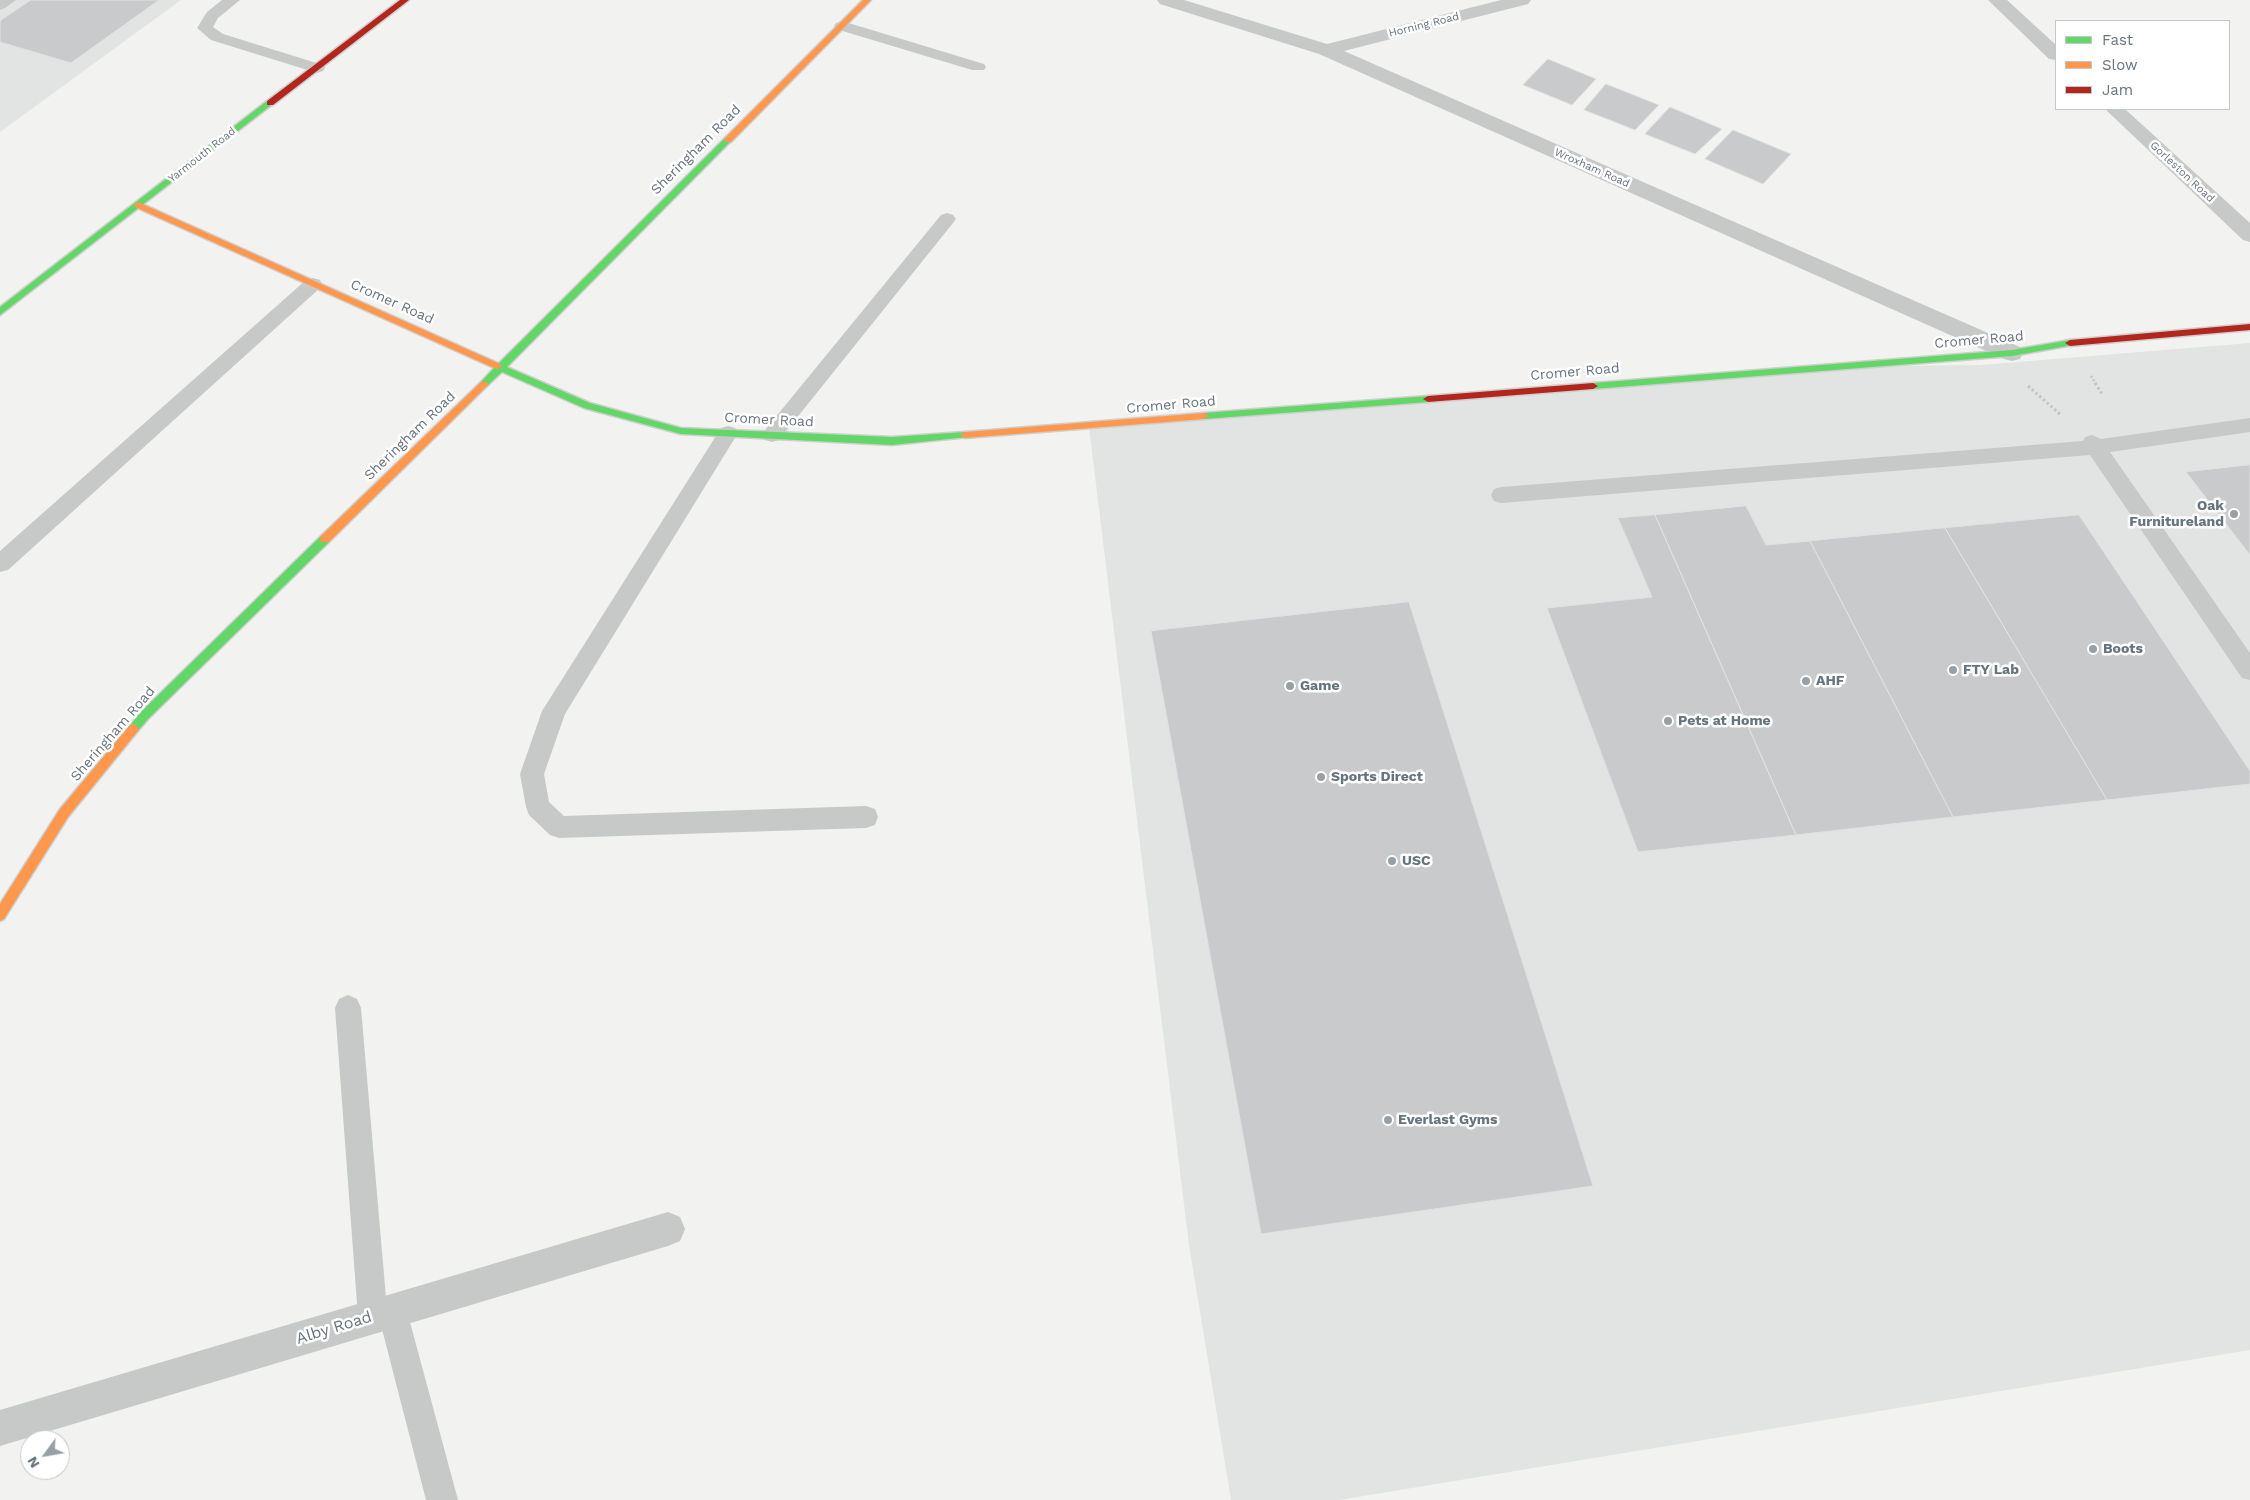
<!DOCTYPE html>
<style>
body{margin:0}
#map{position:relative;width:2250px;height:1500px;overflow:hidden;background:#f2f2f1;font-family:"Work Sans",sans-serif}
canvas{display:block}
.legend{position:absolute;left:2055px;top:20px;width:175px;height:90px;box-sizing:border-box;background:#fff;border:1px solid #c2c7cb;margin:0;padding:6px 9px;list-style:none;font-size:15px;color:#66747d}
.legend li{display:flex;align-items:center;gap:10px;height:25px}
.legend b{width:25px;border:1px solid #c2c7cb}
.north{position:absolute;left:20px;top:1430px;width:50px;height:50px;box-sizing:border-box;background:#fff;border:1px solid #c2c7cb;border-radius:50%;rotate:238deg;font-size:14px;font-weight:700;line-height:20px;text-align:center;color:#66747d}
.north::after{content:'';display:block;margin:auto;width:18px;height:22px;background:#97a0a6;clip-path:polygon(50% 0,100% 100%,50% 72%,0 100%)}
</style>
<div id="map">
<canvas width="2250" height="1500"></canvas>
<ul class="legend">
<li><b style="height:6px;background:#63d668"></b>Fast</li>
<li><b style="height:6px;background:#ff974d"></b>Slow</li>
<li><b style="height:6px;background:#b3261e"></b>Jam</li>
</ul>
<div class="north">N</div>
</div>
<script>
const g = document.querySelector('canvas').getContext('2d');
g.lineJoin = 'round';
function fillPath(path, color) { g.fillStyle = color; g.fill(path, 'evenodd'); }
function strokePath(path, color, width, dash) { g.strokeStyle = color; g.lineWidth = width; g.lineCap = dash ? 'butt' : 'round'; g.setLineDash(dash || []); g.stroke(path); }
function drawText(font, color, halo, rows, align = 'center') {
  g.font = font + ' "Work Sans",sans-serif'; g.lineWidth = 5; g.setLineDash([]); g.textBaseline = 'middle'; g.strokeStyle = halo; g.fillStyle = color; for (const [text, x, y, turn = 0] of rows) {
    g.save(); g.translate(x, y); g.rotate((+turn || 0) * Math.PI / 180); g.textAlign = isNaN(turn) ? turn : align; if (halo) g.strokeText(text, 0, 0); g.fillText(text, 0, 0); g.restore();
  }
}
const built = new Path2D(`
 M0,0h181l-181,132z
 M2250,343v1007l-911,150h-108l-42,-255 -100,-818 732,-60 160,-2z`);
const building = new Path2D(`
 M31,0h128l-88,63 -71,-21v-21z
 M1548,59l48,20 -24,26 -49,-20z
 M1606,84l53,21 -24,25 -51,-20z
 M1670,107l52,22 -27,25 -50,-20z
 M1733,130l58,24 -28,30 -58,-25z
 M2250,465v90l-64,-83z
 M1746,506l20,39 44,-4 143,276 -157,18 -141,-320z
 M1655,515l141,320 -158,17 -91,-244 105,-11 -34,-79z
 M2079,515l171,256v13l-143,16 -162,-272z
 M1945,528l162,272 -154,17 -143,-276z
 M1409,602l184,584 -332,48 -110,-603z`);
const pathFar1 = new Path2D(`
 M2091,376l5,8`);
const path = new Path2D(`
 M2095,383l7,11
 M2028,386l33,29`);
const lane = new Path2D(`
 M0,0h16l-11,8 -5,2z
 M222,0h18l-22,18 -5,9 10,7 100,31 2,3 -2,3 -6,2 -106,-33 -14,-12 10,-16z
 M842,21l142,43 2,3 -2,3h-12l-136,-41 -2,-3 2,-3z
 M947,213l6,2 3,4 -3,4 -174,217 -7,2 -7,-2 -3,-5 3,-5 176,-215z
 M313,278l7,2 2,4 -2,4 -312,282 -8,2v-21l306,-271z
 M2250,418v14l-140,20 140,201v27l-8,-2 -152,-223 -589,48 -7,-2 -3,-6 3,-6 7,-2 582,-46 2,-4 7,-2 9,4z
 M728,426l7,2 3,5 -173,281 -21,60 5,28 15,14 302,-10 9,3 3,8 -3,8 -9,3 -307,10 -9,-3 -21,-20 -3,-8 -6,-33 22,-63 179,-283z
 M348,995l9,4 4,9 25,290 6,-2 11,4 4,11 51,189h-32l-44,-171 -9,3 -11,-4 -4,-11 -23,-309 4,-9z`);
const street = new Path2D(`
 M1157,0h27l143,44 174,-44h30l-3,4 -184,47 676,296 3,6 -3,6 -8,2 -8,-2 -685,-305 -159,-50z
 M1988,0h19l49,45v15l-7,-1z
 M2105,109h20l125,114v19l-7,-2z
 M668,1212l12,5 5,12 -5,12 -12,5 -668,200v-36z`);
const fast = new Path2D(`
 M267,101l7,2 -274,212v-8z
 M725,138l7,2 -225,227 83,36 91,25 211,9 73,-5 3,1v4l-76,8 -211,-11 -97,-26 -82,-36 -15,14h-6v-4l13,-14 -2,-2 2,-2 5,-1z
 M2070,340l5,3 -2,2 -61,11 -419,33 -5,-3 5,-3 419,-33z
 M1428,396l5,3 -5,3 -224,17 -5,-3 5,-3z
 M325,535l4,1 1,3 -1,3 -180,176 -12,14h-8l-2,-3 14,-17 180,-176z`);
const slow = new Path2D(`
 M863,0h8l-140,142h-6v-4z
 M138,202l362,162 2,2 -5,3 -3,-1 -359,-161v-4z
 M484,381l5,3 -2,2 -158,156h-8l-1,-3 1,-3 160,-154z
 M1204,413l5,3 -5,3 -239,19 -5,-3 5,-3z
 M133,724l4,2 2,3 -2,3 -69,85 -64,102 -4,2v-17l60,-95 69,-83z`);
const jam = new Path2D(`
 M400,0h9l-136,105h-6v-4z
 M2250,324v6l-180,16 -5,-3 5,-3z
 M1593,383l5,3 -5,3 -165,13 -5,-3 5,-3z`);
const markers = [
 [2234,514,5,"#97a0a6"],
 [2093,649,5,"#97a0a6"],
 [1953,670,5,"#97a0a6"],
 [1806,681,5,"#97a0a6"],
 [1290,686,5,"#97a0a6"],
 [1668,721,5,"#97a0a6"],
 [1321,777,5,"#97a0a6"],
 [1392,861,5,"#97a0a6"],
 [1388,1120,5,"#97a0a6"]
];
const farStreetnames = [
 ["Horning Road",1424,25,-14],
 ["Yarmouth Road",202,155,-38],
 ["Wroxham Road",1592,168,24],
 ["Gorleston Road",2182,172,43]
];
const streetNames = [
 ["Sheringham Road",696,150,-45],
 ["Cromer Road",392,302,24],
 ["Cromer Road",1979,340,-5],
 ["Cromer Road",1575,372,-5],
 ["Cromer Road",1171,405,-5],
 ["Cromer Road",769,420,3],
 ["Sheringham Road",410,436,-44],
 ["Sheringham Road",113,734,-49]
];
const poiNames = [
 ["Oak",2224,506,"right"],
 ["Furnitureland",2224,522,"right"],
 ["Boots",2103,649],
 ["FTY Lab",1963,670],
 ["AHF",1816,681],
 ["Game",1300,686],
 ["Pets at Home",1678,721],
 ["Sports Direct",1331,777],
 ["USC",1402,861],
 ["Everlast Gyms",1398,1120]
];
const nearStreetnames = [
 ["Alby Road",334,1328,-17]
];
fillPath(built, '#e2e3e3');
fillPath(building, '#c9cacb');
strokePath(building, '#e1e1e0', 1);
strokePath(fast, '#cfcfcf', 3);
strokePath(slow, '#cfcfcf', 3);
strokePath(jam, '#cfcfcf', 3);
strokePath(pathFar1, '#c4c5c5', 2.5, [2, 2]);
strokePath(path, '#c4c5c5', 3, [2.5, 2.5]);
fillPath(lane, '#c7c8c8');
fillPath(street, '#c7c8c8');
fillPath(fast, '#63d668');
fillPath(slow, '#ff974d');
fillPath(jam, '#b3261e');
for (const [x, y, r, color] of markers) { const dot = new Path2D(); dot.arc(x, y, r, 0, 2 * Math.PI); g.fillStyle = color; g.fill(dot); strokePath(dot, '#fff', 2); }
drawText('11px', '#66747d', '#fff', farStreetnames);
drawText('14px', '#66747d', '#fff', streetNames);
drawText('bold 14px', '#66747d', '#fff', poiNames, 'left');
drawText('16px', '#66747d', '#fff', nearStreetnames);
</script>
